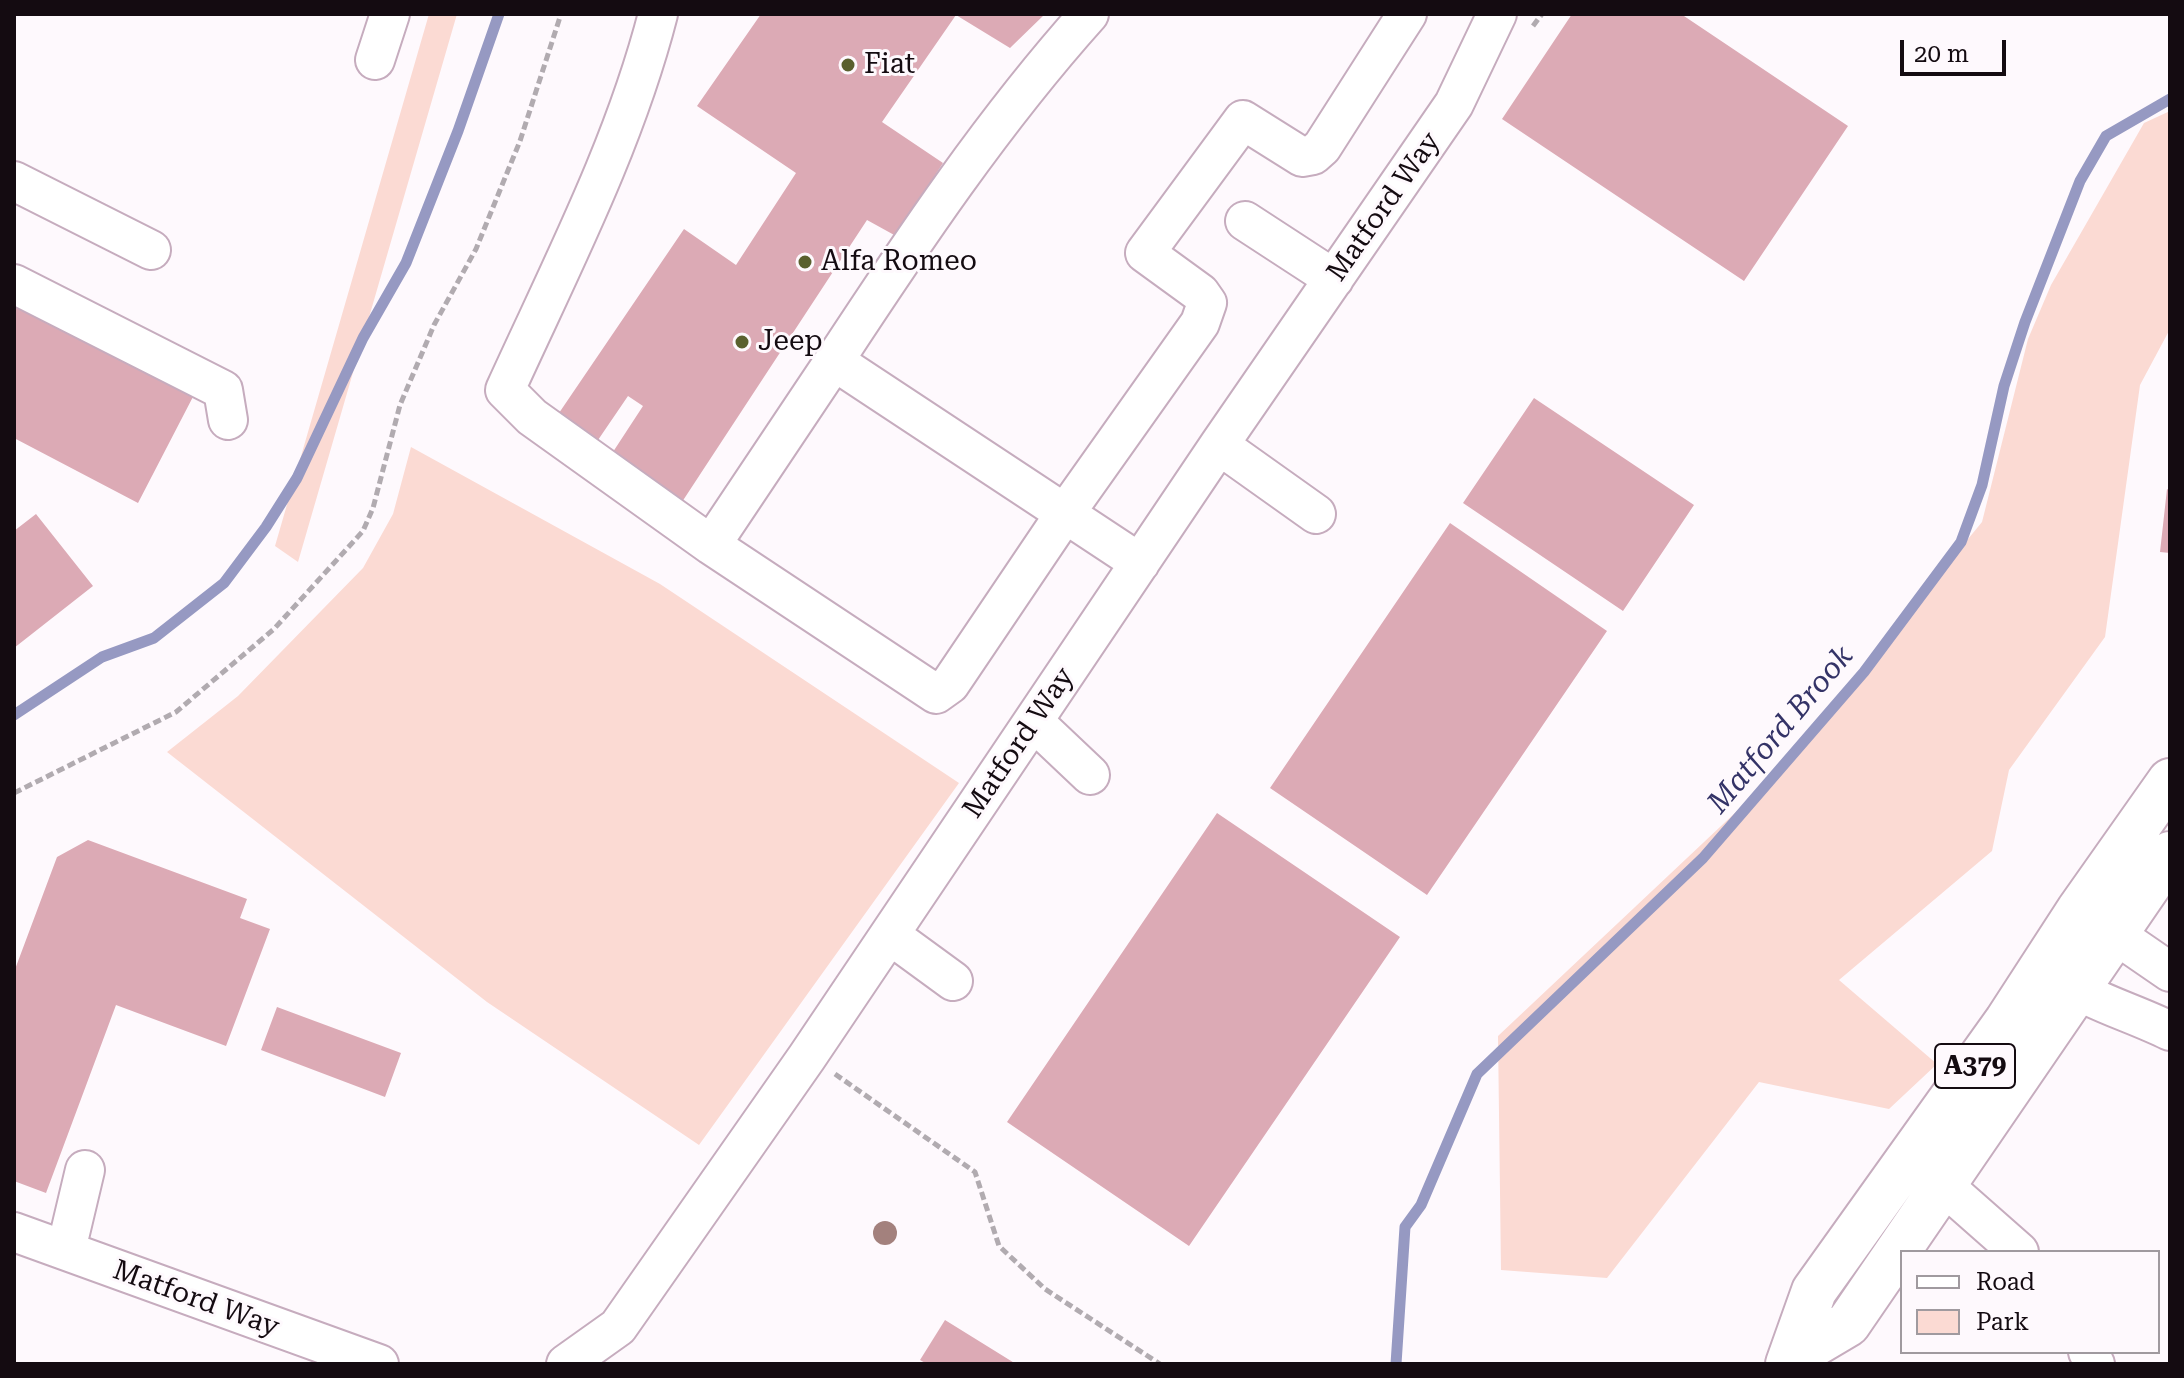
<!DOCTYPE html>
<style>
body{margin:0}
#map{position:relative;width:2184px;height:1378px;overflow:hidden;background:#fef9fd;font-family:"Roboto Serif",serif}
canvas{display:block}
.frame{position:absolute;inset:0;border:16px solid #140b11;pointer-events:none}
.legend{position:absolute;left:1900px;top:1250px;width:260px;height:104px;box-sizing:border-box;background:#fef9fd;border:2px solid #a09a9f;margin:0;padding:10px 14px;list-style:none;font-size:24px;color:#140b11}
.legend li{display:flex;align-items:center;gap:16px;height:40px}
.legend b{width:40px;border:2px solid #a09a9f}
.scale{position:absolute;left:1900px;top:40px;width:106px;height:36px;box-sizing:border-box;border:4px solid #140b11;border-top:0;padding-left:10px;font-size:24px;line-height:28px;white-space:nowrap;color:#140b11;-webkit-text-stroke:6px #fef9fd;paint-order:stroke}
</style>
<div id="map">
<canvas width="2184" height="1378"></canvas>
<div class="frame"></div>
<ul class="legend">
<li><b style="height:10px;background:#fff"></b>Road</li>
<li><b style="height:22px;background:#fbdad3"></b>Park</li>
</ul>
<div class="scale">20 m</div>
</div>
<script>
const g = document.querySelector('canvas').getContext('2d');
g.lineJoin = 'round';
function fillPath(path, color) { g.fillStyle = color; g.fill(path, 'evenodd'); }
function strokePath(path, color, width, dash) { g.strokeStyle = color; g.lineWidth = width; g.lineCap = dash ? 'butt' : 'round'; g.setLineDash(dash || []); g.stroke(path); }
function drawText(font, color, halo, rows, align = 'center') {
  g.font = font + ' "Roboto Serif",serif'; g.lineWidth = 6; g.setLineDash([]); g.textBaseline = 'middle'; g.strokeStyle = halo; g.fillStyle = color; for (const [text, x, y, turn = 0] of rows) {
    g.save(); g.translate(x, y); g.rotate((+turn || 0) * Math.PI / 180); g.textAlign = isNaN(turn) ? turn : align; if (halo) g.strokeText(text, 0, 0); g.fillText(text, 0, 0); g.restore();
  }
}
const green = new Path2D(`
 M429,14h28l-159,548 -23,-16z
 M2170,111v218l-30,56 -35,252 -96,133 -17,81 -153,129 98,84 -48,45 -130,-27 -152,196 -106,-8 -3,-234 274,-258 210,-256 46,-183 23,-54 93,-162z
 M411,447l249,137 299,199 -260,362 -212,-143 -320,-250 71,-56 125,-128 30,-54z`);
const stream = new Path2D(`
 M14,715l88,-58 52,-19 70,-55 42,-56 31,-49 66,-140 43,-75 52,-132 41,-117
 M1396,1364l9,-137 16,-22 56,-131 226,-216 161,-186 97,-130 21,-57 22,-99 21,-64 55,-141 26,-45 64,-37`);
const building = new Path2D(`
 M761,14h284l-35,34 -54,-33 -74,107 61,41 -47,73 -29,-16 -187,285 -71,-47 34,-52 -15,-10 -30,44 -39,-27 125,-184 52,36 60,-92 -99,-67z
 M1572,14h109l167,112 -104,155 -242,-162z
 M14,296l182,95 -58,112 -124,-65z
 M1534,398l160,107 -71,106 -160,-108z
 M2167,489l3,2v62l-10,-1z
 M36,514l57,72 -79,62v-117z
 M1450,523l157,108 -180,264 -157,-107z
 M1217,813l183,124 -211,309 -182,-124z
 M88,840l159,59 -7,19 30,11 -44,117 -110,-41 -70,188 -32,-12v-209l43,-115z
 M277,1007l124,46 -16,44 -124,-47z
 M945,1320l71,44h-89l-7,-4z`);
const path = new Path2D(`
 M1533,26l9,-12
 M14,793l162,-81 98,-83 89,-98 10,-23 27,-103 34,-80 42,-76 44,-108 41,-127
 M835,1074l140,98 24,74 46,43 115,75`);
const minor = new Path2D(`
 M658,14c-34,132 -97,253 -153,376l27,27 179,128
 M1089,14c-96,107 -177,228 -255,347l306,202
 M375,60l15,-46
 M14,181l137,69
 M1245,221l89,58
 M14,284l209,106 5,30
 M834,361l-123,184 225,149 14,-10 116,-172 134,-189 7,-20 -7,-10 -55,-40 98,-133 59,37 11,-2 9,-8 85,-133
 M1219,445l97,69
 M1034,722l56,53
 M2090,917l80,55
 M890,935l63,46
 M2054,975c34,26 78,37 116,56
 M1943,1185l76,67
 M14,1232l365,132
 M66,1250l19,-80
 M2088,1352l7,12
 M566,1364l52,-37 189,-270 412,-612 235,-341 43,-90`);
const major = new Path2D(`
 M1794,1356l54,-32 322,-470
 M1788,1364l26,-73 193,-270 72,-111 91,-129`);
const trees = [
 [885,1233]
];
const markers = [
 [848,65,8,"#5a602e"],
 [805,262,8,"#5a602e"],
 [742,342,8,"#5a602e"]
];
const shields = [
 [1975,1066,80]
];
const shieldNames = [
 ["A379",1975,1066]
];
const poiNames = [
 ["Fiat",864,65],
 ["Alfa Romeo",821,262],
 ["Jeep",758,342]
];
const streetNames = [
 ["Matford Way",1384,207,-55],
 ["Matford Way",1019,743,-56],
 ["Matford Way",196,1299,20]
];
const waterNames = [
 ["Matford Brook",1781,730,-50]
];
fillPath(green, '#fbdad3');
strokePath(stream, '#9699c2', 11);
fillPath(building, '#dcaab5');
strokePath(minor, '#c6acbe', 42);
strokePath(major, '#c6acbe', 48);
strokePath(path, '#b1abb0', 5, [8, 4]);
strokePath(minor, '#fff', 38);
strokePath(major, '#fff', 44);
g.fillStyle = '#a3817d';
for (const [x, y] of trees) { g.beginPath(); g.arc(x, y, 12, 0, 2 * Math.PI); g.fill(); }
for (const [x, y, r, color] of markers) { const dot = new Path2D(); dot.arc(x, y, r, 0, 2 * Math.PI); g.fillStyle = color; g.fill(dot); strokePath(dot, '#fef9fd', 3); }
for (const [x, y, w] of shields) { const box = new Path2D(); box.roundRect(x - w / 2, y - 22, w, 44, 6); g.fillStyle = '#fef9fd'; g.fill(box); strokePath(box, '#140b11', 2); }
drawText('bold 26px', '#140b11', null, shieldNames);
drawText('28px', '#140b11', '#fef9fd', poiNames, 'left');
drawText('28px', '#140b11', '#fef9fd', streetNames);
drawText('italic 30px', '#343367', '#fef9fd', waterNames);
</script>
